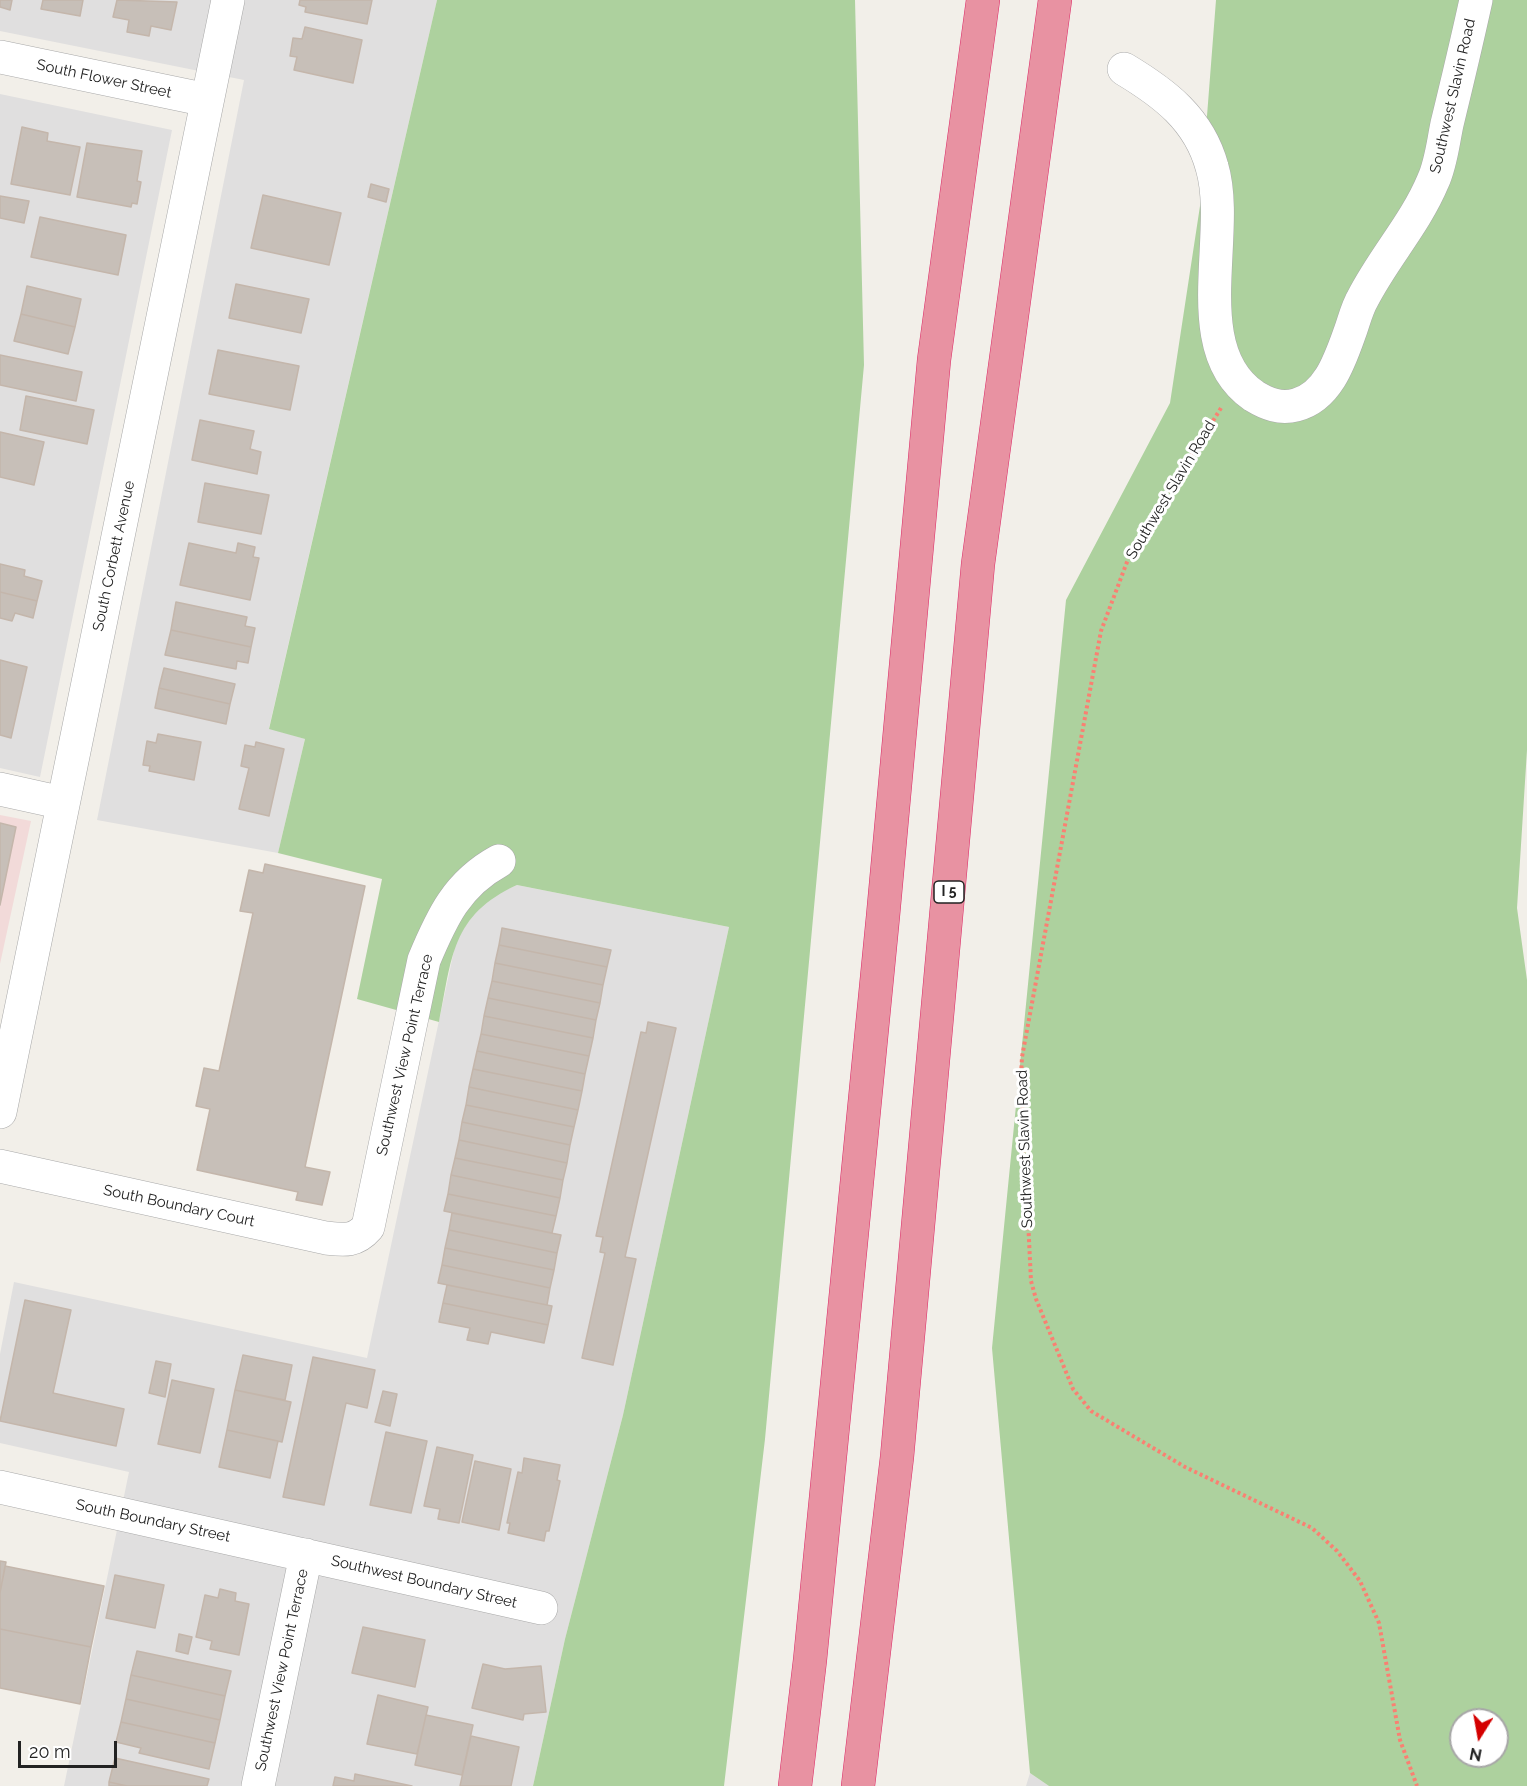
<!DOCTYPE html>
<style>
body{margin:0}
#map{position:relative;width:1527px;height:1786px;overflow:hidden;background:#f2efe9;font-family:Raleway,sans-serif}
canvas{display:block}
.north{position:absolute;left:1449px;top:1708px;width:60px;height:60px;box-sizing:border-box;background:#fff;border:2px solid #a7a7a7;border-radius:50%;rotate:191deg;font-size:16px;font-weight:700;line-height:24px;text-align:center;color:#222}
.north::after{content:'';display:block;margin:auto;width:21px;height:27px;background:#d40000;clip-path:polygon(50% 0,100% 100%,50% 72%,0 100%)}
.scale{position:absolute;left:18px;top:1741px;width:99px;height:27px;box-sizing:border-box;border:3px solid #222;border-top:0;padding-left:8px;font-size:18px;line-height:21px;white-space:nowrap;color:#222;-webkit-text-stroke:4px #fff;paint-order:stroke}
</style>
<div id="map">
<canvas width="1527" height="1786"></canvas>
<div class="north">N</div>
<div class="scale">20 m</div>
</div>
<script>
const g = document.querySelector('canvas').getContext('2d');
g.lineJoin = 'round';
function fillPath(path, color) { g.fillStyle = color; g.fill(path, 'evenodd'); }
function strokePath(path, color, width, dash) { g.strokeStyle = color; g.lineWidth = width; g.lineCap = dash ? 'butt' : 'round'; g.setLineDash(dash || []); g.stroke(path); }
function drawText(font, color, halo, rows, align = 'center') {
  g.font = font + ' Raleway,sans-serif'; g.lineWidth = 6; g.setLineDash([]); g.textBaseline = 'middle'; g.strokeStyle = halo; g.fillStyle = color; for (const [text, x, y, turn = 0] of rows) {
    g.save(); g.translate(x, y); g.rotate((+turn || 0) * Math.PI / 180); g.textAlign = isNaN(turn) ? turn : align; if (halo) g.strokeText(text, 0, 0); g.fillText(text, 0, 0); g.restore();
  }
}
const residential = new Path2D(`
 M0,0h437l-168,728 36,11 -27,114 -181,-33 147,-740 -244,-49z
 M0,94l172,36 -132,647 -40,-9z
 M517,885l212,42 -106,488 -58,224 -32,147h-469l65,-314 -129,-29v-89l14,-72 353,76 89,-417 16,-26 22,-20z
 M1030,1773l19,13h-23z`);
const commercial = new Path2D(`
 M0,815l31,6 -31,143z`);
const forest = new Path2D(`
 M437,0h418l9,365 -99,1074 -41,347h-191l32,-147 58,-224 106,-488 -212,-42c-66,30 -65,73 -78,137l-82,-23 25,-120 -104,-26 27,-114 -36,-10z
 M1216,0h311v750l-10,158 10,72v806h-478l-19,-13 -38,-425 74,-748 104,-197 30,-197zM1461,1720h36v36h-36z`);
const building = new Path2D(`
 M0,0h12l-2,10 -10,-3z
 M43,0h40l-3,16 -39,-7z
 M117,0l60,2 -6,28 -20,-4 -2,10 -22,-4 2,-12 -16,-3z
 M300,0h72l-5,24 -62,-12 1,-5 -7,-2z
 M305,27l57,13 -9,43 -59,-13 3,-13 -7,-1 3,-18 9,1z
 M22,127l26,6 -1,8 33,6 -10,48 -59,-11z
 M87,143l55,8 -5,30 4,1 -4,22 -5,-1 -1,4 -54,-10z
 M371,184l18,5 -3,13 -18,-5z
 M263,195l78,18 -12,52 -78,-17z
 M0,196l29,5 -5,22 -24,-5z
 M40,217l86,18 -8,40 -87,-18z
 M236,284l73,15 -8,34 -72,-15z
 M27,286l54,13 -6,28 -54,-13z
 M21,314l54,13 -7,27 -54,-13z
 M218,350l81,16 -9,44 -81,-16z
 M0,355l82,17 -6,29 -76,-16z
 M26,396l68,14 -7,34 -67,-14z
 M200,420l54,11 -4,18 11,3 -4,22 -65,-14z
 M0,432l44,10 -10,43 -34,-8z
 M205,483l64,12 -8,39 -63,-12z
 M189,543l47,10 2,-10 17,4 -2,10 6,1 -9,42 -70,-15z
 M0,564l25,6 -1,6 18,5 -5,20 -37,-9z
 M0,592l37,9 -4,17 -18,-5 -3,8 -12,-3z
 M176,602l71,15 -2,9 10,2 -4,19 -80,-17z
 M171,630l80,17 -3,16 -11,-2 -1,8 -71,-14z
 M0,660l27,7 -16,71 -11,-3z
 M164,668l71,16 -5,20 -71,-16z
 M159,688l71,16 -4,20 -71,-16z
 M158,734l43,8 -7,38 -45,-9 1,-5 -7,-1 4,-24 9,2z
 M256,742l28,7 -15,67 -30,-7 10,-41 -8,-2 4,-21 10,2z
 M0,823l16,4 -16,78z
 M265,864l100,22 -60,281 25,5 -8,33 -26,-5 2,-8 -101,-22 13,-61 -14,-3 8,-38 15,3 34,-158 -13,-2 9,-41 14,3z
 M502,928l109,22 -4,17 -108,-22z
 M499,945l108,22 -4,18 -108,-22z
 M495,963l108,22 -3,18 -108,-22z
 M492,981l108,22 -4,17 -108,-22z
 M488,998l108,22 -3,18 -109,-22z
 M484,1016l109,22 -4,18 -108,-22z
 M648,1022l28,6 -51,229 11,2 -23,106 -31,-7 23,-105 -5,-1 3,-15 -7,-1 45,-204 5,1z
 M481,1034l108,22 -4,18 -108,-23z
 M477,1051l108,23 -3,17 -109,-22z
 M473,1069l109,22 -4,19 -109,-23z
 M469,1087l109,23 -4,17 -108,-22z
 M466,1105l108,22 -4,18 -108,-23z
 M462,1122l108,23 -3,18 -108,-23z
 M459,1140l108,23 -4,17 -108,-22z
 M455,1158l108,22 -3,18 -109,-23z
 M451,1175l109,23 -4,18 -108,-22z
 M448,1194l108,22 -4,17 -108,-22z
 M452,1213l109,22 -4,18 -108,-23z
 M449,1230l108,23 -3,17 -109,-22z
 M445,1248l109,22 -4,18 -108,-23z
 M442,1265l108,23 -3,17 -109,-22z
 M447,1285l105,21 -4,19 -105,-22z
 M25,1300l46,10 -18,83 71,16 -8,37 -116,-25z
 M443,1303l105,22 -4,18 -53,-11 -3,12 -21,-4 3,-12 -31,-6z
 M243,1355l49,10 -7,35 -50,-10z
 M313,1357l62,13 -8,38 -21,-5 -22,102 -41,-8z
 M156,1361l15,3 -6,33 -16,-4z
 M172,1380l42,9 -14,64 -42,-9z
 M235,1390l56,12 -9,40 -55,-12z
 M383,1391l14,3 -7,32 -15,-4z
 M227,1430l51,11 -8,37 -51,-11z
 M386,1432l41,9 -16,72 -41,-8z
 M437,1447l36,8 -14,68 -21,-4 2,-10 -16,-3z
 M524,1458l36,7 -3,15 3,1 -11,50h-3l-2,10 -36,-8 2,-10h-3l11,-51 4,1z
 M475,1461l36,8 -12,61 -37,-8z
 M0,1561l6,1 -6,31z
 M5,1566l99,20 -13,61 -91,-18v-36z
 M115,1575l49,10 -9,43 -49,-10z
 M220,1589l16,4 -1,8 14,3 -10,51 -29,-6 2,-8 -16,-4 9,-42 13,3z
 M363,1627l62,13 -10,47 -63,-14z
 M0,1629l91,18 -11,57 -80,-16z
 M179,1634l13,3 -4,17 -12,-3z
 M137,1651l94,20 -6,25 -94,-21z
 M483,1664l22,5 36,-3 5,46 -22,2 -1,6 -51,-12z
 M131,1675l94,21 -5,24 -94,-21z
 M378,1695l50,12 -11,47 -50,-10z
 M126,1699l94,21 -5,23 -94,-21z
 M426,1715l47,10 -11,50 -47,-10z
 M121,1722l94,21 -6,26 -70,-16 2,-5 -25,-6z
 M471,1736l48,11 -8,39h-51z
 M115,1758l94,21 -2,7h-80l-18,-4z
 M355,1774l57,12h-79l2,-9 19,4z
 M109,1782l18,4h-18z`);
const path = new Path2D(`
 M1221,408l-91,146 -29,77 -79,426 -1,19 10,205 5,18 37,90 18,22 94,56 127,61 25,23 23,30 19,42 21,117 17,46`);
const minor = new Path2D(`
 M0,57l207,43
 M1124,69c40,24 75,50 88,98 20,67 -27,182 42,229 13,8 26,13 42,9 32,-8 44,-45 54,-73 4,-11 7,-24 13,-34 21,-41 52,-74 70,-117 8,-17 10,-38 14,-57 10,-41 20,-83 29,-124
 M0,789l63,14
 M0,1112l228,-1112
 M0,1166l326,72c18,2 29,4 42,-11l56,-267c18,-43 33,-76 75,-99
 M0,1487l541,121
 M258,1786l48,-231`);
const highway = new Path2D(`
 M795,1786l15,-126 73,-744 51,-556 49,-360
 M858,1786l39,-329 81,-893 77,-564`);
const shields = [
 [949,892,30]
];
const shieldNames = [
 ["I 5",949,892]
];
const streetNames = [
 ["South Flower Street",104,79,12],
 ["Southwest Slavin Road",1453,96,-77],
 ["Southwest Slavin Road",1171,490,-59],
 ["South Corbett Avenue",114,556,-78],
 ["Southwest View Point Terrace",405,1055,-77],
 ["Southwest Slavin Road",1025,1149,-92],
 ["South Boundary Court",179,1206,12],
 ["South Boundary Street",153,1521,12],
 ["Southwest Boundary Street",424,1582,13],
 ["Southwest View Point Terrace",282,1670,-78]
];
fillPath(residential, '#e0dfdf');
fillPath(commercial, '#f2dad9');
fillPath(forest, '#add19e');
fillPath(building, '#c7bfb8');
strokePath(building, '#c4b6ab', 1.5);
strokePath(minor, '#a9a9a9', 34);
strokePath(highway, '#dc2a67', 34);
strokePath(path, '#fa8072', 4, [3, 3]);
strokePath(minor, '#fff', 33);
strokePath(highway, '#e892a2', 33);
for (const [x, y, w] of shields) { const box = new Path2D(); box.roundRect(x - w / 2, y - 11, w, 22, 4.5); g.fillStyle = '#fff'; g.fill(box); strokePath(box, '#222', 1.5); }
drawText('bold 14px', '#222', null, shieldNames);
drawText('15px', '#222', '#fff', streetNames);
</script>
